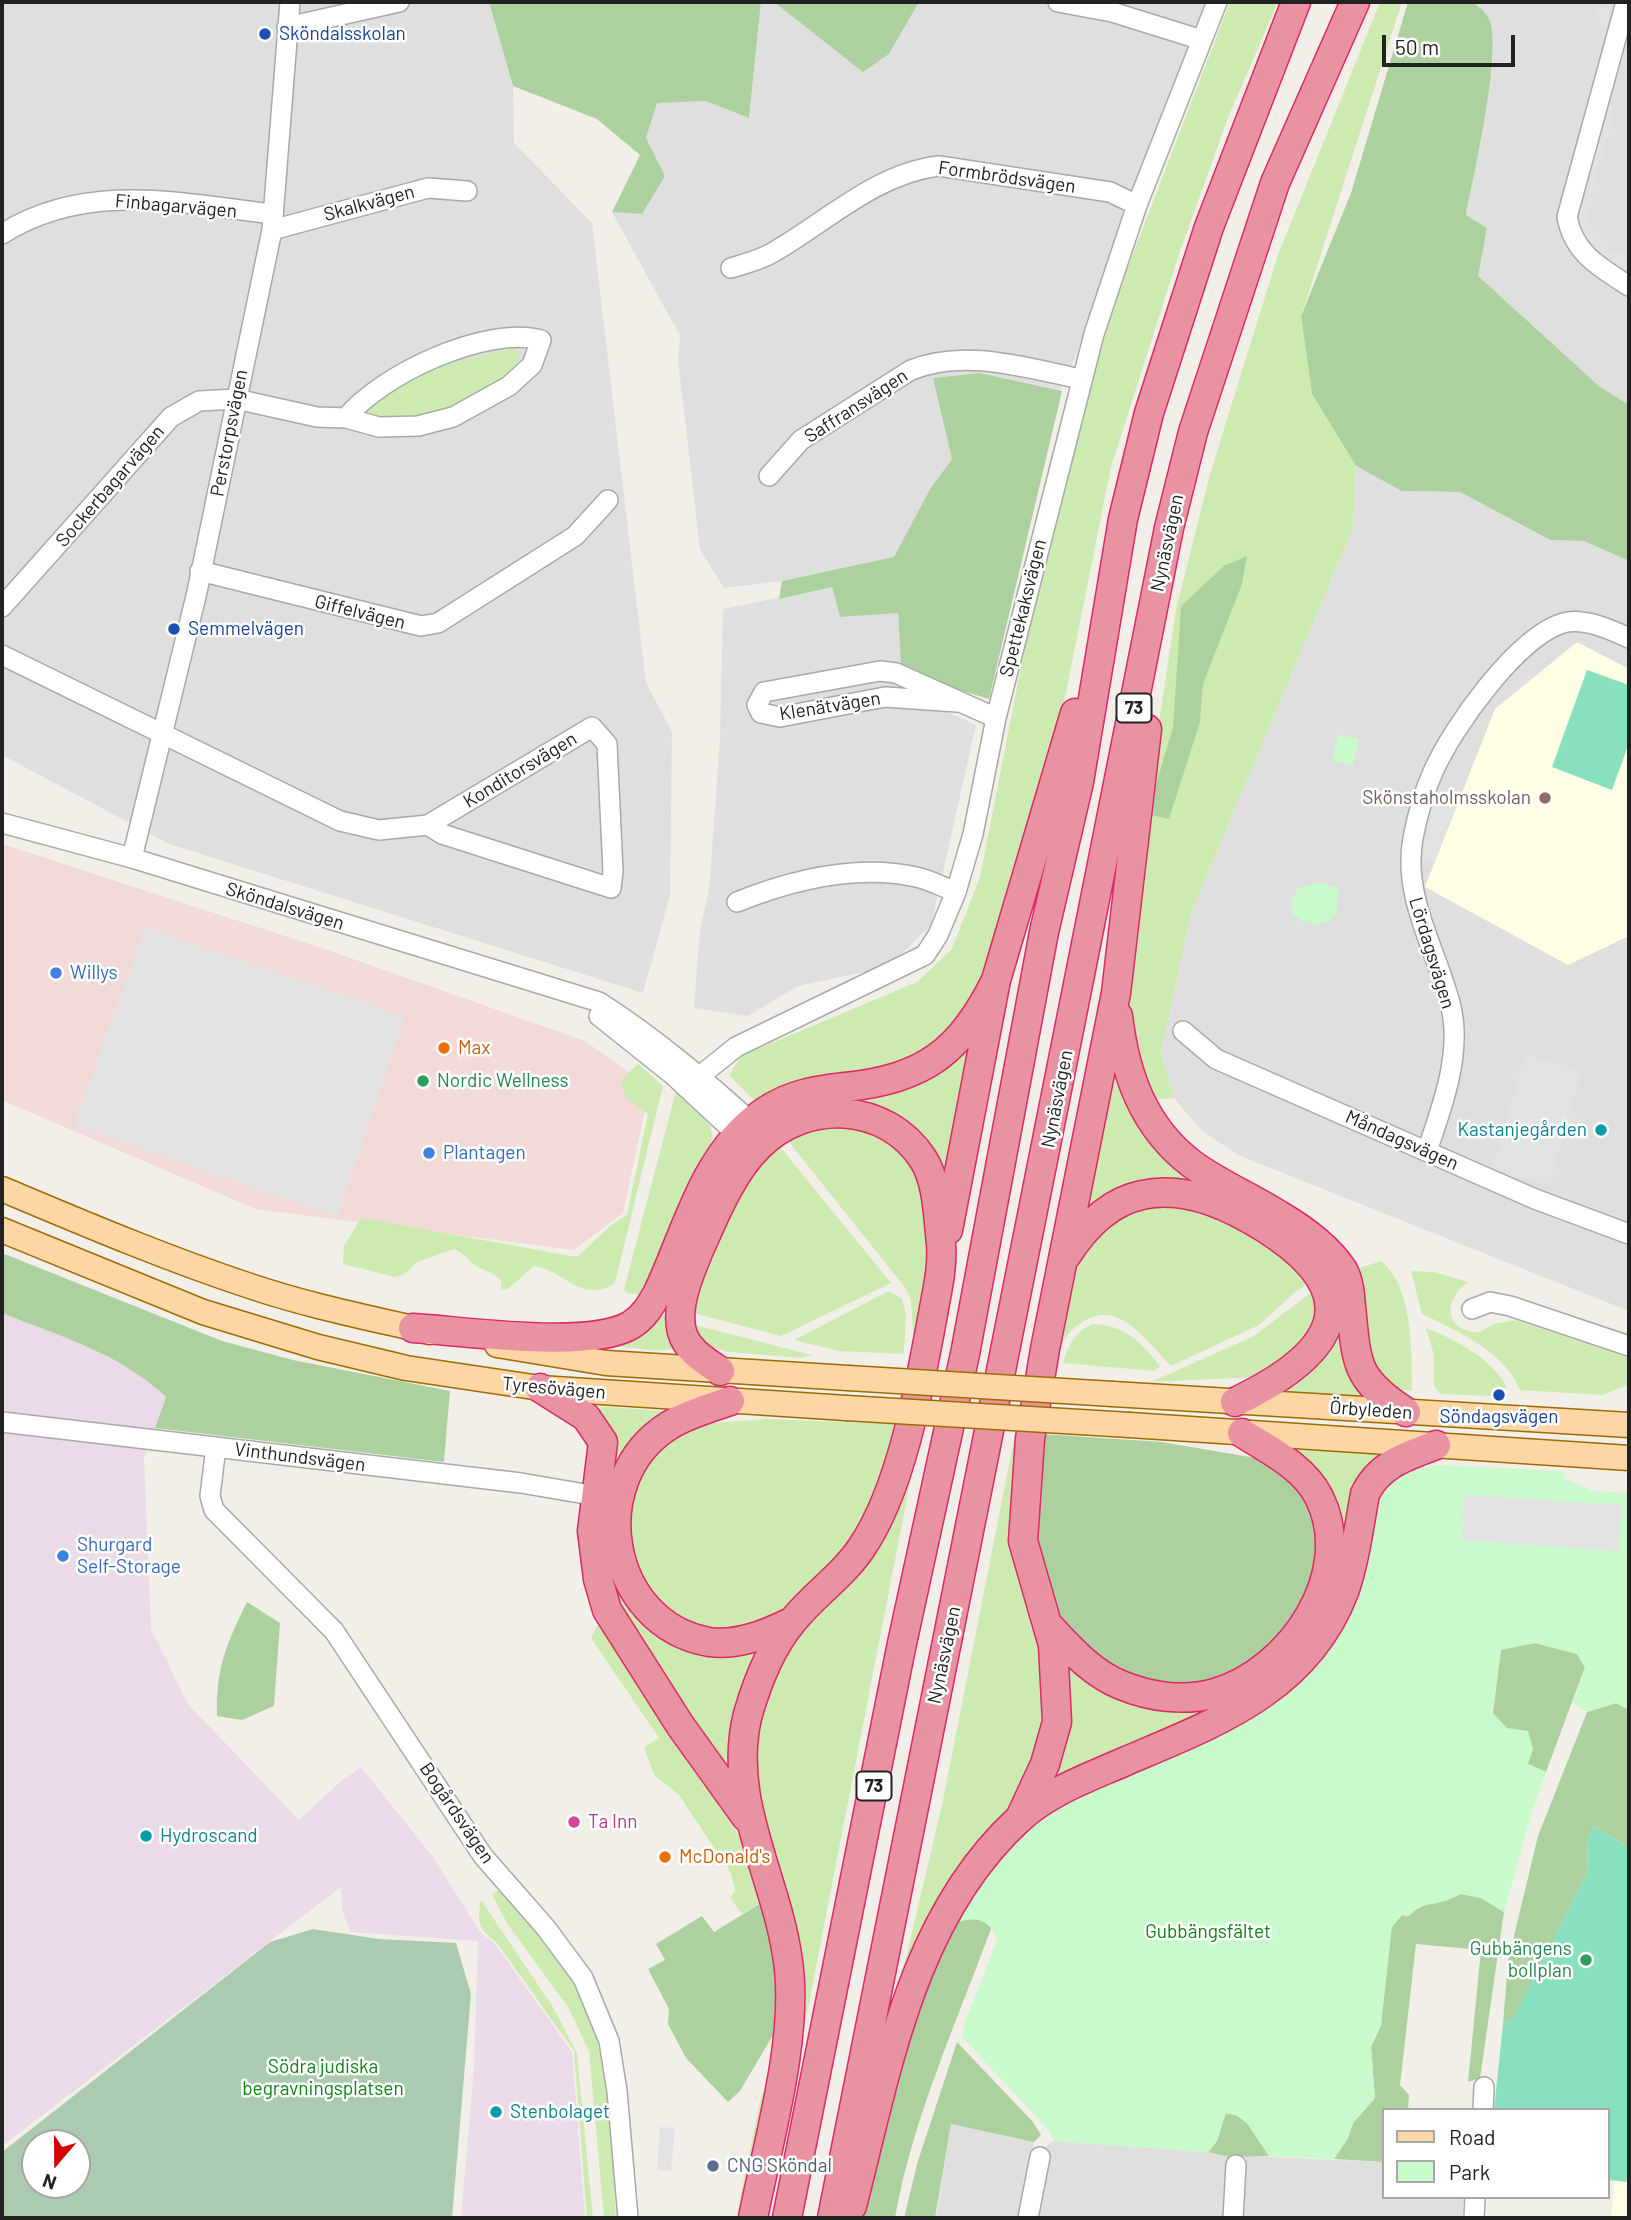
<!DOCTYPE html>
<meta charset="utf-8">
<style>
body{margin:0}
#map{position:relative;width:1631px;height:2220px;overflow:hidden;background:#f2efe9;font-family:Barlow,sans-serif}
canvas{display:block}
.frame{position:absolute;inset:0;border:4px solid #222;pointer-events:none}
.legend{position:absolute;left:1382px;top:2108px;width:228px;height:91px;box-sizing:border-box;background:#fff;border:2px solid #a7a7a7;margin:0;padding:9px 12px;list-style:none;font-size:21px;color:#222}
.legend li{display:flex;align-items:center;gap:14px;height:35px}
.legend b{width:35px;border:2px solid #a7a7a7}
.north{position:absolute;left:21px;top:2129px;width:70px;height:70px;box-sizing:border-box;background:#fff;border:2px solid #a7a7a7;border-radius:50%;rotate:200deg;font-size:19px;font-weight:700;line-height:28px;text-align:center;color:#222}
.north::after{content:'';display:block;margin:auto;width:24px;height:32px;background:#d40000;clip-path:polygon(50% 0,100% 100%,50% 72%,0 100%)}
.scale{position:absolute;left:1382px;top:35px;width:133px;height:32px;box-sizing:border-box;border:4px solid #222;border-top:0;padding-left:9px;font-size:21px;line-height:24px;white-space:nowrap;color:#222;-webkit-text-stroke:5px #fff;paint-order:stroke}
</style>
<div id="map">
<canvas width="1631" height="2220"></canvas>
<div class="frame"></div>
<ul class="legend">
<li><b style="height:9px;background:#fcd6a4"></b>Road</li>
<li><b style="height:19px;background:#c8facc"></b>Park</li>
</ul>
<div class="north">N</div>
<div class="scale">50 m</div>
</div>
<script>
const g = document.querySelector('canvas').getContext('2d');
g.lineJoin = 'round';
function fillPath(path, color) { g.fillStyle = color; g.fill(path, 'evenodd'); }
function strokePath(path, color, width, dash) { g.strokeStyle = color; g.lineWidth = width; g.lineCap = dash ? 'butt' : 'round'; g.setLineDash(dash || []); g.stroke(path); }
function drawText(font, color, halo, rows, align = 'center') {
  g.font = font + ' Barlow,sans-serif'; g.lineWidth = 5; g.setLineDash([]); g.textBaseline = 'middle'; g.strokeStyle = halo; g.fillStyle = color; for (const [text, x, y, turn = 0] of rows) {
    g.save(); g.translate(x, y); g.rotate((+turn || 0) * Math.PI / 180); g.textAlign = isNaN(turn) ? turn : align; if (halo) g.strokeText(text, 0, 0); g.fillText(text, 0, 0); g.restore();
  }
}
const residential = new Path2D(`
 M2,2h487l24,84 1,57 78,80 54,460 26,49 -2,163 -27,98 -474,-149 -167,-89z
 M761,2h13l89,69 26,-17 30,-52h290l-33,75 -102,283 -14,30 -80,-17 -28,86 -22,30 -36,69 -112,23 -58,7 -24,-39 -22,-189 2,-24 -68,-124 30,1 4,-75 11,-35 49,-2 43,17z
 M1472,2h157v403l-30,-19 -122,-110 10,-48 -21,-13 27,-157 -13,-52z
 M1356,466l47,25 57,1 89,48 35,1 45,20v750l-391,-156 -36,-24 -28,-33 -13,-45 30,-140 162,-385z
 M832,587l8,30 58,-4 3,51 23,37 52,24 -45,200 -43,42 -90,19 -50,30 -54,-8 6,-79 9,-38 11,-153 3,-129z
 M951,2124l83,18 -14,76h-84z
 M1054,2141l154,11 21,5 -3,61h-191l12,-73z
 M1246,2156l138,6v35h80l-2,21h-219z`);
const commercial = new Path2D(`
 M2,844l323,105 260,92 65,46 -27,126 -49,37 -319,-41 -253,-109z`);
const industrial = new Path2D(`
 M2,1313l77,30 62,31 25,23 -22,61 7,171 37,75 111,116 41,-38 21,-15 73,91 46,74 15,12 77,108 13,166h-124l13,-152 4,-125 -128,-9 -8,-22 -1,-23 -339,259z`);
const education = new Path2D(`
 M1577,642l52,27v267l-61,29 -143,-78 70,-178z
 M1615,2180l14,2v36h-18z`);
const grass = new Path2D(`
 M1230,2h48l-49,113 -50,139 -68,213 -48,241 -37,150 -51,142 -48,58 -168,47 -30,-30 12,-19 176,-74 35,-33 28,-72 56,-287 78,-287z
 M1380,2h22l-101,314 11,78 44,72 -3,62 -162,385 -30,140 13,45 -28,2 -20,-86 25,-237 25,-168 34,-135 68,-219z
 M508,349l13,3c-1,32 -90,65 -118,69 -12,2 -27,-2 -39,-4v-9l68,-41z
 M971,1046l-26,149 -3,-12 -112,-89z
 M638,1064l25,22 -48,197c-34,22 -48,-12 -81,-17l-26,23h-7v-9c-7,-7 -16,-9 -25,-14 -9,-6 -12,-13 -22,-17l-37,13 -12,12 -10,3 -52,-13 1,-18 17,-28 216,39 34,-32 16,-10 21,-101 -24,-18 -3,-16z
 M1114,1066l94,116 -122,31z
 M677,1087l33,39 3,12 -67,158 -19,-3 -3,-4z
 M814,1122l60,6 41,36 16,66 -5,61 -12,55 -3,-45 -4,-11 -122,-153z
 M777,1143l114,140 -110,53 -92,-24c23,-67 38,-115 88,-169z
 M1156,1201l69,16 89,63 -20,13 -35,32 -88,41c-28,-29 -58,-76 -100,-35 -6,6 -9,16 -15,22l19,-92 24,-33z
 M1381,1261c32,25 31,92 31,130l-17,-3 -25,-21 -16,-97z
 M1411,1271l23,1 34,10c-26,19 -24,50 12,50l14,-8 21,-4 114,38v26l-26,11 -83,-5c-14,-37 -64,-60 -98,-76z
 M1318,1287l4,13 -12,36 -51,41 -108,5 103,-46z
 M889,1291l13,8 4,15 -2,40 -65,-3 -45,-11z
 M1340,1311l26,81 -3,5 -85,-6z
 M658,1315l10,1 10,33 -25,1 -58,-6z
 M691,1324l121,31 -11,3 -73,-6 -28,-9z
 M1092,1324c34,1 48,18 68,42l-5,5 -92,-8c6,-19 11,-29 29,-39z
 M1426,1328c27,10 70,33 81,60h-15l-1,8 -51,-2 -6,-8v-31z
 M600,1407h8l66,5 -62,66 -1,-48 -13,-17z
 M765,1419l131,5 -22,85 -55,73 -48,39 -46,10 -39,-9 -18,-12 -34,-34 -6,-82 18,-32 45,-37z
 M921,1426l-133,685 13,-155 -8,-40 -20,-54 -22,-106 10,-58z
 M1015,1434h8l26,228 -10,100 -138,217 41,-174z
 M1293,1448l91,5 -38,99 -55,-102z
 M603,1542l75,99 93,-3 -36,153 -114,-175z
 M600,1620l68,111 37,56 14,15 27,47 20,51 -24,14 -12,-16 5,-7 -4,-18 -52,-78 -25,-20 -10,-28 15,-9 -68,-100z
 M1067,1663l148,43 3,8 -167,75 13,-43z
 M499,1890c24,27 48,53 68,83 47,72 44,163 49,245h-12l-15,-167 -21,-44 -60,-82 -16,-31z
 M481,1900l72,107 24,46 16,165h-6l-13,-167 -77,-108c-19,-14 -20,-20 -16,-43z
 M770,2072l-25,146h-9l24,-117z`);
const forest = new Path2D(`
 M489,2h272l-12,116 -43,-17 -49,2 -11,35 19,38 -23,38 -30,-2 28,-57 -43,-36 -84,-33z
 M774,2h145l-30,52 -26,18z
 M1408,2h64c7,4 15,11 18,19 11,37 -16,151 -24,194l21,13 -9,48 121,110 30,19v156l-45,-20 -34,-1 -90,-48 -58,-1 -46,-25 -44,-72 -11,-78 50,-123z
 M980,373l82,18 -73,308 -47,-14 -41,-21 -3,-51 -58,4 -8,-30 -53,12 3,-18 112,-24 36,-68 22,-30 -19,-81z
 M1247,556l-5,28 -39,100 -3,38 -31,97 -22,-5 26,-86 8,-122 43,-40z
 M2,1253l220,88 71,19 157,31 -6,71 -289,-34 11,-31c-45,-43 -107,-61 -164,-84z
 M1041,1434l121,8 88,15 22,6 34,24 19,57 -26,71 -57,59 -62,16 -54,-11 -64,-52 -29,-95z
 M247,1602l33,21 -6,83 -32,14 -25,-4c-1,-49 9,-71 30,-114z
 M1535,1643l42,11 8,13 -39,105 -18,-8 -37,-36 10,-79z
 M1616,1703l13,7v138l-35,-22 -7,15 1,30 -74,147 -11,6 5,-63 30,-125 49,-124z
 M1461,1894l20,4 23,14 -24,166 -12,4 13,-132 -65,-6 -16,141 9,10 -1,15h-24v52l-50,-3 14,-21 5,-15 22,-25 -4,-51 10,-22 10,-98 11,-12 7,1c14,-16 34,-13 52,-22z
 M766,1900l12,48 -2,82 -36,61 -12,11 -42,-44 -18,-34 1,-15 -21,-40 17,-9 -9,-16 46,-28 12,16z
 M972,1917l20,9c-35,96 -79,191 -97,292h-37l42,-161 48,-133z
 M957,2042l76,80 8,13 -7,7 -83,-18 -16,94h-31l13,-54z
 M1225,2113l11,2 11,8 22,33 -40,1 -21,-5 9,-11z`);
const cemetery = new Path2D(`
 M313,1929l66,10 77,4 15,51 -19,224h-450v-66l268,-210zM35,2143h42v42h-42z`);
const park = new Path2D(`
 M1338,735l21,4 -6,26 -21,-4z
 M1320,882l19,7 -3,26c-16,13 -28,12 -43,-1l-2,-12 7,-14z
 M1438,1465l126,6v7l29,13 36,2v217l-13,-7 -29,9 -14,-9 12,-36 -8,-13 -42,-11 -34,7 -9,62 15,16 21,3 5,18 -5,15 18,8 -15,43 -27,97 -23,-14 -20,-4 -15,7 -28,6 -9,9 -7,-1 -10,12 -11,98 -10,22 4,51 -22,25 -5,15 -14,21 -65,-3 -22,-33 -11,-8 -10,-2 -9,28 -9,11 -154,-11 -3,-8 -88,-95 1,-13 33,-85c-8,-22 -21,-24 -42,-17l27,-53 56,-54 207,-98 127,-221 31,-26z`);
const pitch = new Path2D(`
 M1587,670l42,15v58l-17,47 -60,-23z
 M1594,1826l35,22v334l-21,-2v-70h-114l9,-86 11,-7 74,-146 -1,-30z`);
const parking = new Path2D(`
 M1606,7l4,8 -7,16 -9,-21z
 M1604,102l11,6 -23,86 -4,32 22,24 19,7v19l-37,-23 -14,-26 -1,-17z
 M1433,786l26,10 -25,66 -17,-7z
 M145,927l260,90 -68,199 -263,-91z
 M1525,1055l57,16 -33,114 -57,-16z
 M1465,1495l157,10 -4,46 -156,-11z
 M660,2127l15,1 -4,43 -14,-1z`);
const minor = new Path2D(`
 M1058,2l54,10 90,28
 M1626,2l-59,215c7,37 33,50 62,69
 M287,27l112,-25
 M272,230l156,-42 39,3
 M2,234c84,-53 178,-31 270,-20
 M731,268c13,-4 29,-8 41,-15 53,-30 104,-80 167,-87l171,26 27,13
 M769,476l32,-36 110,-70c54,-22 115,-2 170,9
 M200,571l221,55 17,-3 137,-87 33,-36
 M2,607l169,-190 28,-16 37,-2 81,18 29,1 33,9 39,-1 35,-9 56,-31 23,-21 9,-25c-55,-15 -161,35 -195,78
 M2,655l338,166 39,9 49,-5
 M957,702l-72,-5 -105,20 -19,-4 -4,-8 7,-13 116,-21 16,2 100,45
 M592,727l15,17 6,128 -2,16 -169,-54 -14,-9z
 M2,823l130,35 467,144c58,37 109,81 160,127
 M132,858l65,-266 75,-362 18,-228
 M737,902c55,-22 119,-38 179,-25 14,3 27,10 40,15
 M599,1016l74,59 72,67
 M1183,1031l33,28 319,140 94,35
 M686,1087l50,-40 189,-92 13,-20 18,-43 17,-58 23,-116 98,-384 43,-129 80,-203
 M1427,1151c15,-44 35,-97 24,-144 -14,-57 -49,-109 -38,-169 4,-21 11,-46 20,-66 19,-44 84,-135 130,-149 21,-6 48,7 66,15
 M1472,1309l18,-7 20,4 119,40
 M2,1422l519,61 76,13
 M216,1447l-6,49 4,14 120,121 149,225 63,72 37,50 26,63 8,50 11,127
 M1483,2110l1,-23
 M1028,2218l12,-61
 M1233,2218l3,-53
 M1474,2218l1,-21`);
const major = new Path2D(`
 M2,1189c81,34 163,69 248,97 59,20 120,32 180,46
 M2,1230l201,82 115,35 88,21 134,20 306,20
 M497,1345l109,18 242,15
 M1113,1394l516,31
 M1130,1425l499,33`);
const highway = new Path2D(`
 M1118,1016c7,58 25,111 74,148 27,20 59,33 87,51 24,14 48,31 64,55 6,11 7,24 8,36 6,58 3,72 55,106
 M948,1230l48,-250 79,-267
 M1066,1256c18,-28 42,-54 76,-61 42,-10 86,10 121,32 110,69 72,127 -28,175
 M413,1328c52,3 175,22 218,-3 13,-8 20,-20 27,-33 27,-57 44,-129 94,-171 30,-25 57,-30 93,-34 79,-7 117,-37 151,-107
 M720,1371c-15,-10 -33,-21 -38,-39 -7,-26 8,-60 18,-84 15,-33 32,-76 59,-102 47,-47 127,-44 164,13 15,23 15,59 18,85 2,23 -4,47 -8,70 -13,70 -31,174 -71,233 -19,29 -49,48 -70,75 -21,25 -35,61 -44,92 -22,85 29,164 40,247 11,77 -20,180 -35,257
 M540,1388l46,29 17,25 -11,89 6,48 9,31 73,115 66,92
 M730,1401c-20,7 -42,13 -60,24 -87,53 -64,199 39,217 29,4 57,-8 82,-20
 M1048,1625c22,23 43,48 73,60 29,12 63,17 94,8 76,-22 142,-120 104,-196 -15,-30 -50,-47 -77,-64
 M1020,1818l25,-54 12,-42 -4,-77 -30,-104 7,-102 15,-90 71,-356 31,-264
 M852,2206c35,-135 59,-288 167,-387 30,-28 71,-42 107,-58 89,-38 180,-70 218,-169 11,-31 15,-66 21,-98 14,-30 42,-38 71,-49
 M787,2218l114,-570 64,-294 79,-422 35,-150 44,-263 26,-106 60,-186 87,-225
 M832,2218l337,-1690 24,-96 82,-249 80,-181`);
const majorBridge = new Path2D(`
 M848,1378l265,16
 M846,1408l284,17`);
const markers = [
 [265,34,7,"#1a4fb4"],
 [174,629,7,"#1a4fb4"],
 [1545,798,7,"#8d6e63"],
 [56,973,7,"#3f7fe0"],
 [444,1048,7,"#e8710a"],
 [423,1081,7,"#2e9e5b"],
 [1601,1130,7,"#0f9aa8"],
 [429,1153,7,"#3f7fe0"],
 [1499,1395,7,"#1a4fb4"],
 [63,1556,7,"#3f7fe0"],
 [574,1822,7,"#d1479c"],
 [146,1836,7,"#0f9aa8"],
 [665,1857,7,"#e8710a"],
 [1586,1960,7,"#2e9e5b"],
 [496,2112,7,"#0f9aa8"],
 [713,2166,7,"#5c6f8a"]
];
const shields = [
 [1134,708,35],
 [874,1786,35]
];
const shieldNames = [
 ["73",1134,708],
 ["73",874,1786]
];
const transitNames = [
 ["Sköndalsskolan",279,34],
 ["Semmelvägen",188,629],
 ["Söndagsvägen",1499,1417,"center"]
];
const streetNames = [
 ["Formbrödsvägen",1007,177,8],
 ["Skalkvägen",369,203,-15],
 ["Finbagarvägen",176,206,5],
 ["Saffransvägen",856,406,-33],
 ["Perstorpsvägen",229,433,-79],
 ["Sockerbagarvägen",110,486,-49],
 ["Nynäsvägen",1167,543,-78],
 ["Spettekaksvägen",1023,608,-76],
 ["Giffelvägen",360,612,14],
 ["Klenätvägen",830,706,-9],
 ["Konditorsvägen",520,770,-31],
 ["Sköndalsvägen",285,906,17],
 ["Lördagsvägen",1432,953,73],
 ["Nynäsvägen",1057,1099,-79],
 ["Måndagsvägen",1402,1140,24],
 ["Tyresövägen",554,1388,5],
 ["Örbyleden",1371,1410,4],
 ["Vinthundsvägen",300,1457,7],
 ["Nynäsvägen",944,1655,-78],
 ["Bogårdsvägen",457,1813,56]
];
const educationNames = [
 ["Skönstaholmsskolan",1531,798]
];
const shopNames = [
 ["Willys",70,973],
 ["Plantagen",443,1153],
 ["Shurgard",77,1545],
 ["Self-Storage",77,1567]
];
const foodNames = [
 ["Max",458,1048],
 ["McDonald's",679,1857]
];
const leisureNames = [
 ["Nordic Wellness",437,1081],
 ["Gubbängens",1572,1949,"right"],
 ["bollplan",1572,1971,"right"]
];
const cultureNames = [
 ["Kastanjegården",1587,1130,"right"],
 ["Hydroscand",160,1836],
 ["Stenbolaget",510,2112]
];
const hotelNames = [
 ["Ta Inn",588,1822]
];
const parkNames = [
 ["Gubbängsfältet",1208,1932],
 ["Södra judiska",323,2067],
 ["begravningsplatsen",323,2089]
];
const serviceNames = [
 ["CNG Sköndal",727,2166]
];
fillPath(residential, '#e0dfdf');
fillPath(commercial, '#f2dad9');
fillPath(industrial, '#ebdbe8');
fillPath(education, '#ffffe5');
fillPath(grass, '#cdebb0');
fillPath(forest, '#add19e');
fillPath(cemetery, '#aacbaf');
fillPath(park, '#c8facc');
fillPath(pitch, '#88e0be');
fillPath(parking, '#e2e2e2');
strokePath(minor, '#a9a9a9', 22);
strokePath(major, '#a06b00', 27);
strokePath(highway, '#dc2a67', 31);
strokePath(minor, '#fff', 19);
strokePath(major, '#fcd6a4', 24);
strokePath(highway, '#e892a2', 28);
strokePath(majorBridge, '#a06b00', 27, []);
strokePath(majorBridge, '#fcd6a4', 24);
for (const [x, y, r, color] of markers) { const dot = new Path2D(); dot.arc(x, y, r, 0, 2 * Math.PI); g.fillStyle = color; g.fill(dot); strokePath(dot, '#fff', 2.5); }
for (const [x, y, w] of shields) { const box = new Path2D(); box.roundRect(x - w / 2, y - 14.5, w, 29, 5); g.fillStyle = '#fff'; g.fill(box); strokePath(box, '#222', 2); }
drawText('bold 18px', '#222', null, shieldNames);
drawText('19px', '#164399', '#fff', transitNames, 'left');
drawText('19px', '#222', '#fff', streetNames);
drawText('19px', '#785e54', '#fff', educationNames, 'right');
drawText('19px', '#366cbe', '#fff', shopNames, 'left');
drawText('19px', '#c56008', '#fff', foodNames, 'left');
drawText('19px', '#27864d', '#fff', leisureNames, 'left');
drawText('19px', '#0d838f', '#fff', cultureNames, 'left');
drawText('19px', '#b23c85', '#fff', hotelNames, 'left');
drawText('19px', '#0c8416', '#fff', parkNames);
drawText('19px', '#4e5e75', '#fff', serviceNames, 'left');
</script>
